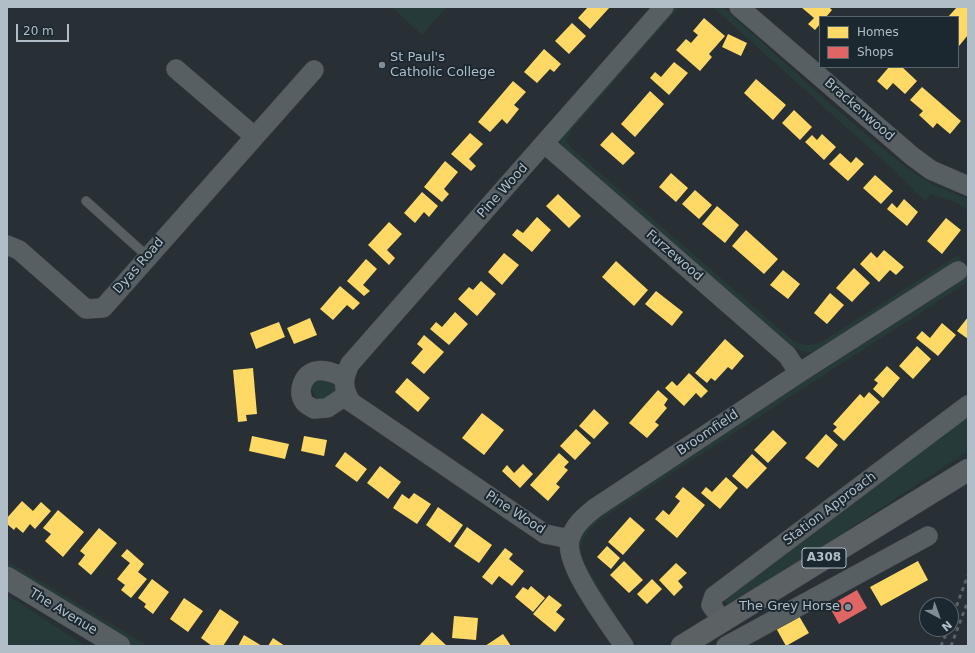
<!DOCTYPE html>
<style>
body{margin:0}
#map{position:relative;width:975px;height:653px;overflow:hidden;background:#293035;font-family:"DejaVu Sans",sans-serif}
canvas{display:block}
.frame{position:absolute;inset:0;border:8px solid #b2bec7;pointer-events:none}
.legend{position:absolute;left:819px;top:16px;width:140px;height:52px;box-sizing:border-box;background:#1c2830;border:1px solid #58646c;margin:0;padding:5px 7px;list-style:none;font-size:12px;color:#b2bec7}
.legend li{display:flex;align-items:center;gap:8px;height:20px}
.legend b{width:20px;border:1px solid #58646c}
.north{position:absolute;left:919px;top:597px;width:40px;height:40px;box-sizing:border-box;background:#1c2830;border:1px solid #58646c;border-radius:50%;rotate:139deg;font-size:11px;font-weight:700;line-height:16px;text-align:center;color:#b2bec7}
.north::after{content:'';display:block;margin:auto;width:14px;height:18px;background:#828c94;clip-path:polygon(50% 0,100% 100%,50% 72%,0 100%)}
.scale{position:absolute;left:16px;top:24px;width:53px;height:18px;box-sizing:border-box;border:2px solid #b2bec7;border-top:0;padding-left:5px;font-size:12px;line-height:14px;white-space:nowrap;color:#b2bec7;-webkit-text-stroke:3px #1c2830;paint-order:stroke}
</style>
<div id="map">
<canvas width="975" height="653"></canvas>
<div class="frame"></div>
<ul class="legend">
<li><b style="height:11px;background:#ffd966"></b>Homes</li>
<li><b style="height:11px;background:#e06666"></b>Shops</li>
</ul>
<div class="north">N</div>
<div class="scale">20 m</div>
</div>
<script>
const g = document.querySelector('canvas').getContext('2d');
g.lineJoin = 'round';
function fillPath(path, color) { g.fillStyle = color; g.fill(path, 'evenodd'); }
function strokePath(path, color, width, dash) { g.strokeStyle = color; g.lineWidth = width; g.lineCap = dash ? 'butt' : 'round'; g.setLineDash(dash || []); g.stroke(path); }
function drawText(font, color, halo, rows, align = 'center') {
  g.font = font + ' "DejaVu Sans",sans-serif'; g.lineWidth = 4; g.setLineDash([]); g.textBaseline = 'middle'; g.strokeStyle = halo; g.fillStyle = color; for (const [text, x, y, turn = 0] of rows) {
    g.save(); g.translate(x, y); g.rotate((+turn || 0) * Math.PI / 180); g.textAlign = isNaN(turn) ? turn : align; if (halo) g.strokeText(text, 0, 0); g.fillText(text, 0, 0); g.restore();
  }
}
const green = new Path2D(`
 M392,7h55l-25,28z
 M672,7h7l-105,120 -8,13 3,6 224,195c10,5 16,5 27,2l138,-88 10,15v12l-370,239c-13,13 -21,21 -15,40l47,78 -4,2 -50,-87 6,-25 239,-178 -15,2 -16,-7 -228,-197 -3,-13z
 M713,7h10l106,96 63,53 20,16 22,13 34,14v12l-10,-8 -27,-9 -6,7 -39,-38z
 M329,376l8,10 -3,10 -9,5 -9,-3 -4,-8 1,-8z
 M968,416v35l-239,157 -8,-12z
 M7,561l141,85h-19l-122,-73z
 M7,595l74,48 5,3h-79z`);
const homes = new Path2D(`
 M588,7h22l-20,22 -12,-11z
 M801,7h28l3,3 -6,7h-6v7l-5,6 -7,-6 6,-6z
 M957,7h11v28l-9,11 -1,-29h-10z
 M704,18l21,18 -16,18 3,3 -12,14 -24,-21 10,-11 5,4 7,-8 -5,-4z
 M572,23l14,13 -17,18 -14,-13z
 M728,34l19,9 -6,13 -19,-9z
 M544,49l17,15 -7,8 -4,-3 -13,14 -13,-11z
 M674,62l14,11 -19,22 -19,-17 5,-6 6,5z
 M889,67h13l15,14 -12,13 -12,-11 -6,7 -10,-9z
 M756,79l30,26 -13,15 -29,-27z
 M513,81l13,11 -12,13 5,4 -12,15 -5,-5 -12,13 -12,-10z
 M922,87l39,34 -11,13 -13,-11 -4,5 -14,-13 4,-4 -13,-11z
 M650,91l14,13 -29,33 -14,-13z
 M794,110l18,17 -12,13 -18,-17z
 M612,132l23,21 -12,12 -23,-20z
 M470,133l13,11 -14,15 7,7 -5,5 -20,-17z
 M822,134l14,13 -12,13 -19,-18 7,-7 5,5z
 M840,153l11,10 5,-6 8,7 -16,17 -19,-17z
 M445,161l13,11 -14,17 5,5 -7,8 -18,-15z
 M671,173l17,15 -12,14 -17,-15z
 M875,175l18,16 -12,13 -18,-16z
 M695,190l17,15 -13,14 -17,-15z
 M422,192l16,14 -9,11 -5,-5 -9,11 -11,-10z
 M558,194l23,22 -12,12 -23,-22z
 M904,199l14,13 -11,14 -20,-17 5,-6 5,5z
 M717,206l22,19 -14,18 -23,-19z
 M537,217l14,13 -19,22 -20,-17 5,-6 6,4z
 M946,218l15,12 -19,24 -15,-13z
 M389,222l13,12 -15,16 8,8 -6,7 -21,-20z
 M746,230l32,29 -14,15 -32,-28z
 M884,250l20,17 -8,8 -6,-5 -11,12 -19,-18 11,-12 6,6z
 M504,253l15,12 -17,20 -14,-13z
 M366,259l11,10 -14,16 7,6 -6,5 -17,-15z
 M616,261l32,29 -14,16 -32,-29z
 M854,268l16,15 -18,19 -16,-14z
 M783,270l17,14 -12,15 -18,-14z
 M481,281l15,13 -19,22 -19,-17 11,-12 4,3z
 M340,286l20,17 -7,7 -6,-5 -14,15 -13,-11z
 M656,291l27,21 -11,14 -27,-22z
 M830,293l14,12 -17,19 -13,-11z
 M455,312l13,12 -19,21 -19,-16 6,-7 6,5z
 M968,317v22l-11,-8z
 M310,318l7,17 -23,9 -7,-16z
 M279,322l6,15 -29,12 -6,-16z
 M942,323l14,12 -18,21 -22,-18 6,-7 8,7z
 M424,335l20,17 -20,22 -13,-11 12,-14 -6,-5z
 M725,339l19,17 -12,14 -4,-3 -13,14 -4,-3 -4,5 -12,-10z
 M917,346l14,13 -18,20 -14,-13z
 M887,366l13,12 -17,20 -10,-9 5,-6 -4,-3z
 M253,368l4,46 -11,1 1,6 -9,1 -5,-52z
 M689,373l19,18 -7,7 -5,-5 -12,13 -19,-18 7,-7 5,5z
 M407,378l23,20 -12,14 -23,-20z
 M658,390l10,9 -4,6 3,3 -12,14 4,3 -12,13 -18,-15z
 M869,392l11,10 -36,39 -11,-10 4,-4 -4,-3 27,-30 4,4z
 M594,409l15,14 -15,16 -15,-13z
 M482,413l22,17 -20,25 -22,-17z
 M576,429l15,14 -16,17 -15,-14z
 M773,430l14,13 -19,20 -14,-13z
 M826,434l12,11 -20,23 -13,-10z
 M252,436l37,8 -4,15 -36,-8z
 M304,436l23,4 -3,16 -23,-5z
 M345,452l22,17 -10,13 -22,-16z
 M559,453l10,9 -5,5 4,3 -12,14 4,3 -12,14 -18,-16z
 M752,454l15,14 -20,21 -15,-13z
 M523,464l10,10 -13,14 -18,-17 5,-6 7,8z
 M380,466l21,16 -13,17 -21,-16z
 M726,477l12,11 -18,21 -19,-16 5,-6 6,5z
 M683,487l22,18 -28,33 -22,-19 8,-9 6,5 11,-14 -5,-4z
 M414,493l17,11 -14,20 -24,-16 9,-14 7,5z
 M22,501l11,10 8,-9 10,9 -16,18 -5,-5 -7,9 -7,-6 -2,3 -7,-6v-6z
 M438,507l25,18 -13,18 -24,-18z
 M58,510l26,22 -21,25 -18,-16 6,-7 -8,-6z
 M630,517l15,13 -22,25 -15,-13z
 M467,527l25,18 -13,18 -25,-17z
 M99,528l18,15 -26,32 -13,-11 7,-9 -5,-4z
 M607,546l13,12 -9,11 -14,-12z
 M505,548l8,6 -4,5 15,12 -12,15 -13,-10 -7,9 -10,-8z
 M127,549l17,15 -6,8 9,7 -16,19 -10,-8 4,-5 -8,-6 13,-16 -9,-7z
 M624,561l19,19 -14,13 -19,-18z
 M918,561l10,19 -47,26 -11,-19z
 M676,563l11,10 -9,8 5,6 -9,9 -15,-16z
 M152,579l17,13 -16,22 -9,-7 2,-3 -8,-6z
 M652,579l10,10 -15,15 -10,-10z
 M531,586l14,12 -12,14 -18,-15 8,-10 5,3z
 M549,595l13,10 -6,7 9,7 -10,13 -22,-18z
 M184,598l19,13 -15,21 -18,-13z
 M220,609l19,13 -16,24h-11l-11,-8z
 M454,616l24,2 -2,22 -24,-2z
 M799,616l10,17 -23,13 -10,-18z
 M432,632l15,14h-28z
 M503,634l8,12h-26z
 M244,635l18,11h-24z
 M273,638l12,8h-17z`);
const shops = new Path2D(`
 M857,590l10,18 -28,16 -10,-18z`);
const service = new Path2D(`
 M86,201l61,55`);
const minor = new Path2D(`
 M739,7l173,149 19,14 37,16
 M176,69l78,67
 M545,144l242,211 12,18
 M7,245l12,5 67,59 17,-1 211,-238
 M344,377c-9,-3 -18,-8 -28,-6 -13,3 -19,20 -12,31 2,3 7,5 10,7l13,-1 20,-13
 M570,539l-25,-5 -194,-132c-9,-15 -8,-23 -1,-38l314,-357
 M722,620l-11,-15 3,-9 254,-191
 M624,646c-15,-23 -61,-82 -54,-107 4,-14 14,-22 25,-31l204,-135 159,-102
 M726,646l202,-110`);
const tertiary = new Path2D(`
 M7,578l112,68`);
const trunk = new Path2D(`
 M682,646l286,-176`);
const rail = new Path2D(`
 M951,621l17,-46
 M941,646l7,-17
 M951,646l17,-45`);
const markers = [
 [382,65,4,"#828c94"],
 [848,607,4,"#828c94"]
];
const shields = [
 [824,558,44]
];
const shieldNames = [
 ["A308",824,558]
];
const poiNames = [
 ["St Paul's",390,58],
 ["Catholic College",390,73],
 ["The Grey Horse",840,607,"right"]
];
const streetNames = [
 ["Brackenwood",859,110,41],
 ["Pine Wood",503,191,-48],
 ["Furzewood",674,256,41],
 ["Dyas Road",139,266,-49],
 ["Broomfield",708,433,-34],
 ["Station Approach",830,509,-37],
 ["Pine Wood",515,513,33],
 ["The Avenue",63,612,31]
];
fillPath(green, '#263a39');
fillPath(homes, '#ffd966');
fillPath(shops, '#e06666');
strokePath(service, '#474c50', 10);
strokePath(minor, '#474c50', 20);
strokePath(tertiary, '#474c50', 23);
strokePath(trunk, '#464c51', 23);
strokePath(service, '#585f63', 9);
strokePath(minor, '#585f63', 19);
strokePath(tertiary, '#585f63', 22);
strokePath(trunk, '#5c6164', 22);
strokePath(rail, '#5c6267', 3, [4, 4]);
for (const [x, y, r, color] of markers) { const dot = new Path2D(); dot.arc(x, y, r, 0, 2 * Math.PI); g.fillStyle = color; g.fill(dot); strokePath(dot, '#1c2830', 1.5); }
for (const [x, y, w] of shields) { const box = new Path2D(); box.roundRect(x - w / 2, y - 10, w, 20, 3); g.fillStyle = '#1c2830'; g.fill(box); strokePath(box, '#b2bec7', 1); }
drawText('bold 12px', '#b2bec7', null, shieldNames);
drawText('13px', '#b2bec7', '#1c2830', poiNames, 'left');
drawText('13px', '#b2bec7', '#1c2830', streetNames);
</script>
